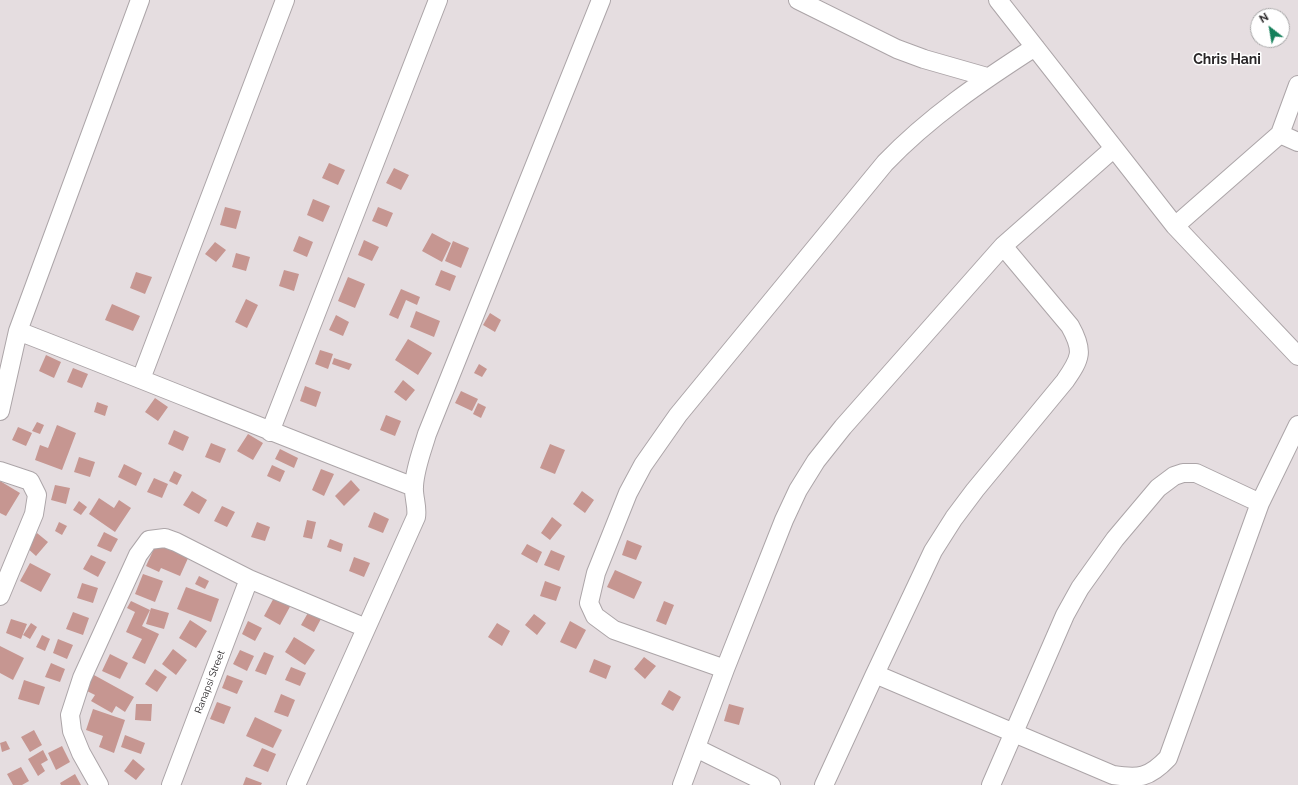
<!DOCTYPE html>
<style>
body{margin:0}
#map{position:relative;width:1298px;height:785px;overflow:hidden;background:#e5dde0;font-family:Raleway,sans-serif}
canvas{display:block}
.north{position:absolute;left:1250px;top:8px;width:40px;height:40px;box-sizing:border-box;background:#fff;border:1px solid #a9a8a9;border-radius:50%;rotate:329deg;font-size:11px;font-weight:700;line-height:16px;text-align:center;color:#292628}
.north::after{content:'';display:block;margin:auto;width:14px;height:18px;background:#15805b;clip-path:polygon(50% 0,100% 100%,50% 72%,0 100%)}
</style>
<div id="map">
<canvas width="1298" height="785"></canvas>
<div class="north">N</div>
</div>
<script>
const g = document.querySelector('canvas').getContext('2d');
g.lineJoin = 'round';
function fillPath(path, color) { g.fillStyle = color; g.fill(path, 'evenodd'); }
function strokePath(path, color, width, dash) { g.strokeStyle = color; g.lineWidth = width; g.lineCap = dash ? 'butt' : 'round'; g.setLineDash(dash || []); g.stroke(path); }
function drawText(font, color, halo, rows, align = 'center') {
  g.font = font + ' Raleway,sans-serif'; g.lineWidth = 3; g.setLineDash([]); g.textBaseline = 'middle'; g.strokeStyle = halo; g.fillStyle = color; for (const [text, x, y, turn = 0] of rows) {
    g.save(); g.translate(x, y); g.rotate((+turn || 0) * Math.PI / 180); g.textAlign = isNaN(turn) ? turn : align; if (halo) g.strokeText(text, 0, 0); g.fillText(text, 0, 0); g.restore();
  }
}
const building = new Path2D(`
 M329,163l16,7 -7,15 -16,-7z
 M394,168l15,7 -8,15 -15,-7z
 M313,199l17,7 -7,16 -16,-7z
 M225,207l16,4 -5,18 -16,-4z
 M378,207l15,6 -6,14 -15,-6z
 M432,233l19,10 -9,19 -20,-11z
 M299,236l14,6 -6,15 -14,-6z
 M364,240l15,7 -7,14 -14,-6z
 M453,241l16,7 -8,20 -16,-7z
 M215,242l11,8 -10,12 -11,-8z
 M236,253l14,4 -4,14 -14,-4z
 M284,270l15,4 -5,17 -15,-5z
 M441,270l15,6 -6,15 -15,-6z
 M136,272l16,5 -7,17 -15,-6z
 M348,277l17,7 -10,24 -17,-7z
 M401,289l19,8 -3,8 -11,-5 -8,19 -9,-4z
 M246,299l12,6 -11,23 -12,-6z
 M112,304l28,12 -7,15 -28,-11z
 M416,311l24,10 -6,16 -24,-10z
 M490,313l11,7 -6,12 -12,-7z
 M336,315l13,7 -6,14 -14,-6z
 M408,339l24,14 -14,22 -23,-15z
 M320,350l13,4 -5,15 -13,-5z
 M46,355l15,7 -7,16 -15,-7z
 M334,358l18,6 -3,6 -17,-6z
 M479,364l8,5 -5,8 -8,-4z
 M73,368l15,6 -6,14 -15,-6z
 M403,380l12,10 -9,11 -12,-9z
 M305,386l16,6 -5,15 -16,-6z
 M461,391l17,8 -6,12 -17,-8z
 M155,398l13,9 -10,14 -13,-9z
 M97,402l11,4 -3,10 -11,-4z
 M478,403l8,4 -5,11 -8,-4z
 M386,415l15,6 -6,15 -15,-6z
 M37,422l7,3 -4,9 -8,-3z
 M57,425l19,8 -14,37 -27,-10 5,-15 8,3z
 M18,427l14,6 -6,13 -14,-6z
 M174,430l15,7 -6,14 -15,-7z
 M248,434l15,9 -10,17 -16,-9z
 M211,443l15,6 -6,14 -15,-6z
 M550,444l15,6 -10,24 -15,-6z
 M280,449l18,9 -4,10 -19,-9z
 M79,457l16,5 -5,15 -16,-5z
 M124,464l18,9 -6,13 -18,-9z
 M272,465l13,6 -5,11 -13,-6z
 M321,469l13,5 -10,22 -12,-6z
 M174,471l8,4 -5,10 -8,-4z
 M154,478l14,6 -6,14 -15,-6z
 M351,480l9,10 -16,16 -9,-10z
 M0,481l20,12 -14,23 -6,-3z
 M55,485l15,3 -4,16 -15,-4z
 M192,491l15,9 -8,14 -16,-9z
 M582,491l12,9 -9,13 -12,-9z
 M99,498l15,10 5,-8 12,8 -16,24 -26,-18z
 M79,501l8,6 -6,8 -8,-5z
 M222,506l13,6 -8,15 -13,-6z
 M374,512l15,7 -6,14 -15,-6z
 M552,517l10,8 -12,15 -9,-7z
 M307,520l9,2 -4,17 -9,-2z
 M59,522l8,4 -5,9 -7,-4z
 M257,522l13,5 -5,14 -14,-4z
 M104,532l14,7 -7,13 -14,-6z
 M37,533l11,9 -12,14 -10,-9z
 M330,539l13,5 -2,8 -14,-5z
 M627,540l15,6 -6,14 -14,-5z
 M157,542l32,14 -9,20 -19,-8 -2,4 -13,-6z
 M527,544l15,8 -5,11 -16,-9z
 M551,550l14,6 -6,15 -15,-6z
 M91,555l15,7 -8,15 -15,-8z
 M354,557l16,6 -6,14 -15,-6z
 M30,563l21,11 -10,18 -21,-11z
 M615,570l27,12 -8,17 -27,-12z
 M143,574l20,7 -8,21 -20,-8z
 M199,576l10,5 -4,8 -10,-5z
 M545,581l16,6 -5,14 -16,-5z
 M82,583l16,5 -5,15 -16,-5z
 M186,587l33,12 -8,23 -34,-13z
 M276,594l16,9 -12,22 -16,-9z
 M131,601l19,9 -8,16 17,8 -14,30 -13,-6 10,-19 -16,-7 9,-20 -8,-4z
 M664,601l10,4 -8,20 -10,-4z
 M151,608l18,5 -5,16 -18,-5z
 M309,611l13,6 -8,15 -13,-7z
 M73,612l16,6 -6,17 -17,-6z
 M534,614l12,9 -9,12 -12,-10z
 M11,619l16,5 -6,15 -15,-6z
 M190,620l17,11 -11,17 -17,-10z
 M248,621l14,7 -7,13 -13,-7z
 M570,621l16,9 -10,19 -16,-7z
 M31,623l6,4 -7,12 -7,-4z
 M497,623l13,8 -8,15 -14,-9z
 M42,635l8,4 -5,12 -9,-4z
 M294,637l21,13 -10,15 -20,-13z
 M58,639l15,6 -6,14 -14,-6z
 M0,646l24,12 -11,22 -13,-7z
 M173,649l14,11 -11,15 -14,-11z
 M240,650l14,6 -7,15 -14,-7z
 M264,652l10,4 -8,19 -11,-4z
 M110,654l18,9 -8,16 -18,-8z
 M644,657l12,9 -11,13 -11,-10z
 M594,659l17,7 -5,13 -17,-7z
 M51,663l14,6 -5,13 -15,-5z
 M291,667l15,6 -6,13 -15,-6z
 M155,669l12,8 -10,15 -12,-8z
 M94,675l40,22 -9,15 -9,-6 -4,7 -21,-12 4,-6 -10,-5z
 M227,675l16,6 -6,13 -15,-6z
 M24,680l21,7 -6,18 -21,-6z
 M669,690l12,7 -8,14 -12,-7z
 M281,694l14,6 -7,17 -14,-5z
 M217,702l14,5 -7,17 -14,-5z
 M136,704h16l-1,17 -16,-1z
 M729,704l15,4 -5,17 -15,-4z
 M93,709l32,11 -11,33 -15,-6 4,-11 -17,-6z
 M255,717l27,13 -9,18 -27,-12z
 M34,730l8,15 -12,7 -9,-15z
 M125,735l20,8 -4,11 -20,-7z
 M6,741l4,8 -8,3 -2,-9z
 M62,746l8,16 -14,8 -8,-17z
 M262,748l14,6 -8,18 -15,-6z
 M43,750l5,10 -7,4 4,7 -7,5 -10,-17z
 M133,759l12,10 -9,11 -12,-9z
 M21,767l8,14 -7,4h-9l-6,-11z
 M75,774l6,11h-20l-1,-2z
 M246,777l16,6 -1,2h-18z`);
const minor = new Path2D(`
 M798,0l99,49 27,10 63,18
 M998,0l177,226 123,130
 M1280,134l18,8
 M1175,226l105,-92 18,-49
 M1003,246l67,80c14,25 11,32 -5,55l-90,109 -21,28 -21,33 -58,123 238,101c26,4 36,3 55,-17l92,-255 38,-78
 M18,331c132,51 263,105 396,156
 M141,379l144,-379
 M0,411l18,-80 122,-331
 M270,432l168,-432
 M0,471l30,10 7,14 -3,19 -34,82
 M725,669l-111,-39 -19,-14 -6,-13 7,-30 32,-80 15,-28 35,-50 207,-252c44,-46 97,-82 150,-116
 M696,748l75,37
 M99,785l-18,-32 -9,-22 -2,-16 12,-37 56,-123 11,-15 16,-2 11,4 73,37 117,49
 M171,785l78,-206
 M296,785l120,-268c2,-10 -3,-21 -2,-31 1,-18 8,-35 13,-52l174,-434
 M682,785l43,-116 59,-149 14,-30 18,-29 27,-34 160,-181 110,-97
 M824,785l51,-111
 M991,785l74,-170 15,-27 35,-49 43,-51 16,-12 9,-3h13l64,30`);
const streetNames = [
 ["Ranapsi Street",210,682,-69]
];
const districtNames = [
 ["Chris Hani",1227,60]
];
fillPath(building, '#c69691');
strokePath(minor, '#aca5a8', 20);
strokePath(minor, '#fff', 18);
drawText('10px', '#292628', '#fff', streetNames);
drawText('bold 14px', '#292628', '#fff', districtNames);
</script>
